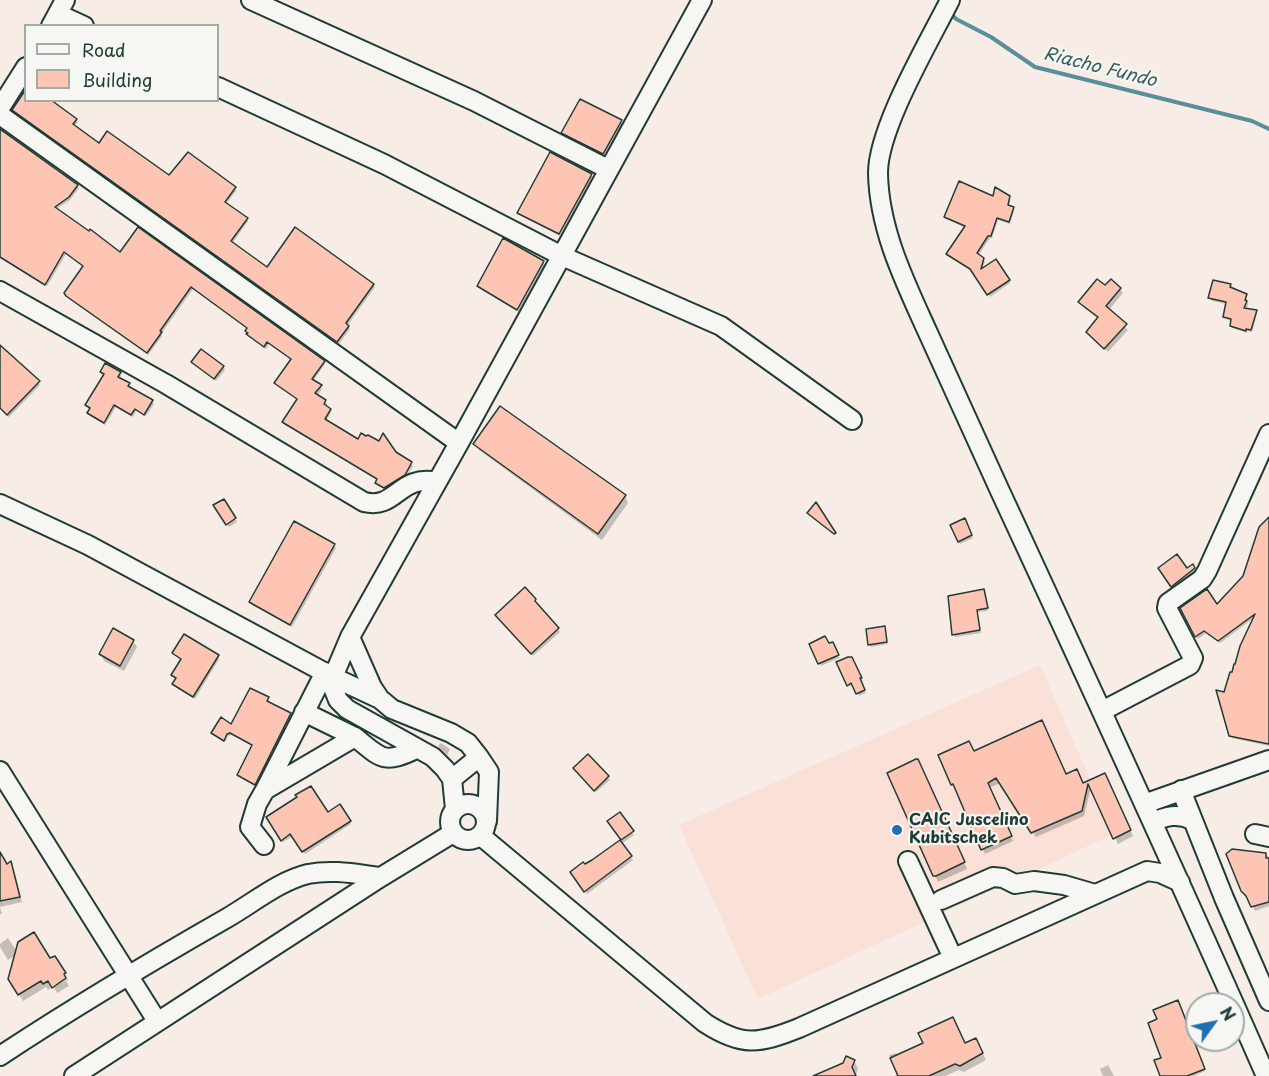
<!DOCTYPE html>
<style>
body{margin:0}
#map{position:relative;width:1269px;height:1076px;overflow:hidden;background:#f8ece6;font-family:"Playpen Sans",sans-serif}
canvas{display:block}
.legend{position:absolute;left:24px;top:24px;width:195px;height:78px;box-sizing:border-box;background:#f6f6f2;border:2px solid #a0aca6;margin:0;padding:8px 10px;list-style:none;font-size:18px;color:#1f3d34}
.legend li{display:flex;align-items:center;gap:12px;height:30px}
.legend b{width:30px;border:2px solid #a0aca6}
.north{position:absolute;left:1185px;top:992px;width:60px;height:60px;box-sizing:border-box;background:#f6f6f2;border:2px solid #a0aca6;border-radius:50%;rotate:57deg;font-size:16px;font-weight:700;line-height:24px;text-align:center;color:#1f3d34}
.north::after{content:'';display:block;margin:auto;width:21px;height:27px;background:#1f6fb2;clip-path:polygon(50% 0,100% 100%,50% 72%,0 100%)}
</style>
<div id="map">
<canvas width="1269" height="1076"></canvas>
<ul class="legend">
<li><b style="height:8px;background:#f6f6f2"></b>Road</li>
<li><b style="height:16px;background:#fec5b5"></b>Building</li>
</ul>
<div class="north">N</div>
</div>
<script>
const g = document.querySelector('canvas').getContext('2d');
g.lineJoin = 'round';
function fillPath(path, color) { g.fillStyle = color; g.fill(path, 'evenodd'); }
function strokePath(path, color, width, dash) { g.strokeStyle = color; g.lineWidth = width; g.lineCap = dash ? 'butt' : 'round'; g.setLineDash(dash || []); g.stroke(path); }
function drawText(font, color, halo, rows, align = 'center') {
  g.font = font + ' "Playpen Sans",sans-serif'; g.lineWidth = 4.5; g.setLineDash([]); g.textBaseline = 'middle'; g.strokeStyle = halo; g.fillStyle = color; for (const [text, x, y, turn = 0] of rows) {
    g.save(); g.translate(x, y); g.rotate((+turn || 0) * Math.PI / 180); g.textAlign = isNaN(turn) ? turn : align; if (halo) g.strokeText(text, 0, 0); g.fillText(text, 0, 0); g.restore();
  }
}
const built = new Path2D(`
 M1040,665l74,169 -356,165 -79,-174z`);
const shadow = new Path2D(`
 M26,100h31l-3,4 22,16 2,2 -4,5 25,18 70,32 65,11 2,3 -10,13 22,17 -16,23 35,25 106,16 2,2 -28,39 3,3 -11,15 -324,-231 -1,-3z
 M621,122l2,2 -18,32 -40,-21 -2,-2z
 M0,131l77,55 2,2 -9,12 -14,9 65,46 17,-25 185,132 2,2 -12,17 9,8 -5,7 8,5 2,3 -2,3 6,5 -5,10 32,19 37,12 16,10 2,3 -7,11 -20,13 -7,-4 -2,-3 1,-3 -93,-55 -1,-3 14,-22 -22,-17 16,-23 -23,-16 -3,5 -16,-12 -3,-6 1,-2 -55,-40 -32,45 1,2 -14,19 -79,-56 -3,-6 18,-26 -18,-13 -19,32 -47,-28z
 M591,175l2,2 -33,59 -40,-21 -1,-2z
 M1009,197l1,3 -1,7 5,4 -4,13 -12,-4 -6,18h-2l-12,18 7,6 -3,8 14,-9 14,22 -20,14 -16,-25 -26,-18 17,-26 -18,-9 -2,-2 49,-19z
 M504,240l39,22 2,3 -26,47 -41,-26z
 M1230,285l16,10 2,10 -2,5 10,2 1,2 -5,18 -5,-1v2l-14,-5 -1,-7 -6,-2 -2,-3 3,-12 -15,-3 -2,-3z
 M1105,287l15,2 3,4 -14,17 19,20 -20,22 -20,-20 10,-13 -15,-12 -3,-5z
 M0,347l40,38 -31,32 -9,-9z
 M193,362l30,5 2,3 -9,11z
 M101,372l19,1 1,3 -1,3 9,5 1,4 22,13 2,3 -8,12 -10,-5 -3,6 -17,-10 -11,18 -15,-9 -2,-3 3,-3 -4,-5 18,-29z
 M475,444l150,52 3,7 -26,37 -123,-90z
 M223,501l14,21 -8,5 -14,-21z
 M1269,518v228l-37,-8 -7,-44 30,-77 -35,26 -14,-10 -8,6 -16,-30 35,-3 27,-29z
 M964,520l9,18 -13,6 -8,-18z
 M334,545l2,3 -44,79 -40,-22 -1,-3z
 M1192,566l4,6 -1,2 -21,15 -14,-21 27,2z
 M985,593l3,18 -11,1 4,21 -26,4 -2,-3z
 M535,600v4l25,28 -27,24 -35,-39z
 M885,628l3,16 -17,3 -2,-3z
 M133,641l4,6 -13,24 -20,-10 -3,-7z
 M832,644l7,14 -18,8 -10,-21z
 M174,653l44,3 1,3 -24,40 -21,-15 3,-5 -4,-4 9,-15z
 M852,658l10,23h-2l6,12 -7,3 -5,-11 -5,2 -11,-24z
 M251,690l17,8 1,5 21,12 2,2 -35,70 -19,-12 15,-29 -21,-11 -4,1 -3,6 -12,-9 19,-7z
 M441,743l9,6 -3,6 -9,-9z
 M974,752l92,23 17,9 25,-4 25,56 -15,8 -27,-57 -7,29 -48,21 -36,-54 -11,5 24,53 -28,13 -32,-70z
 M588,756l22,24 -14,12 -20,-22z
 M921,767l46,102 -29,13 -3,-7z
 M340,806l11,18 -46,30 -12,-18 -10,6 -15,-24 59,-4z
 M619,814l15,21 -13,9 12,16 -46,34 -15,-22 20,-10 30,-22 -13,-19z
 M1265,854l4,3v49l-14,5 -6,-12z
 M0,863l6,3 4,-3 3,5 9,34 -22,5 2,7h-2z
 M8,938l9,14 33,8 4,-2 14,22 -2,1 3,5 -12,7 -4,-7 -5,4 -2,-3 -23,14 -13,-22 6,-24 -8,5 -8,-13v-3z
 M1179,1004l26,67 -11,5h-32l1,-18 -4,-38z
 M965,1045l14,1 7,14 -22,12 -5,-2 -14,6h-51l4,-2 -9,-19 7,-2 2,3z
 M854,1061l4,7 -2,8h-32z
 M1108,1065l6,11h-11l-3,-7z`);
const stream = new Path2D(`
 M950,12l6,7 35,18 44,30 217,54 17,8`);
const building = new Path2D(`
 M26,89v11h25l26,19 -4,5 26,19 8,-12 62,44 19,-23 48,35 -11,15 23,16 -17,23 36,26 28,-40 79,57 -28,39 3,3 -12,16 -325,-232z
 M580,99l42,21 -19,34 -42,-21z
 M0,129l78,56 -9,12 -14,10 34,24 1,-2 30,23 18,-25 187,134 -13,18 10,6 -7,8 11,7 -2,4 7,5 -6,10 33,20 3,-6 5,3 2,-1 11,6 4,-8 13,19 16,10 -7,13 -21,13 -9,-5 2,-4 -95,-57 15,-23 -23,-16 17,-24 -24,-17 -3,5 -18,-13 2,-1 -3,-2 2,-3 -56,-41 -31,44 2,1 -15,21 -81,-57 -2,-3 19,-27 -19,-14 -19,33 -45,-28z
 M550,152l42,22 -33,60 -42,-21z
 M959,181l34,15 2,-9 15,9 -2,9 6,2 -5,15 -12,-4 -6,18h-3l-11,17 7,5 -3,11 15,-10 14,21 -23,15 -17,-26 -24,-15 19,-28 -21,-9z
 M503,238l41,23 -27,49 -40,-24z
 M1097,279l8,6 6,-6 10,9 -15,18 21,18 -23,25 -18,-17 12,-15 -20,-15z
 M1213,280l18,4 -1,3 17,7 -2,6 2,1 -3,7 13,2 -6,20 -5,-1v2l-16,-5 1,-7 -8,-2 3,-15 -18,-4z
 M0,345l40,36 -33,34 -7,-7z
 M201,349l23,17 -10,13 -23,-17z
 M105,363l16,9 -3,5 12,6 -2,3 25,14 -9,15 -9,-6 -4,6 -17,-10 -10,18 -17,-10 3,-5 -5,-3 19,-31 -4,-2z
 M500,406l126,89 -28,39 -125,-90z
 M224,499l12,19 -10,7 -13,-20z
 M816,502l20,31 -2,1 -27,-21z
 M1269,517v227l-40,-8 -13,-46 8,2 6,-20h2l2,-8h1l5,-18 15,-32 -37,27 -14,-10 -9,6 -15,-29 27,-19 10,15 26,-28 16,-49z
 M965,518l7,17 -14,7 -8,-17z
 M294,521l41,23 -45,81 -41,-23z
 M1177,554l10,14 6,-4 2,4 -24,19 -13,-19z
 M525,587l11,12 -1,2 24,27 -28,26 -36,-39z
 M984,589l4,19 -11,2 3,20 -28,5 -4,-39z
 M885,626l2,16 -19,3 -2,-16z
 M113,628l21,12 -14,26 -21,-12z
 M184,634l35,21 -26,42 -21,-13 4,-6 -5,-3 10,-16 -9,-6z
 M825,636l4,7 4,-1 6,13 -21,9 -9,-20z
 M848,657h4l10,21h-2l5,12 -9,4 -5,-11 -4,3 -11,-24z
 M250,688l19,9 -2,4 24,12 -36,72 -18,-10 15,-30 -22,-12 -3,1 -3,7 -13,-8 10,-16 10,7z
 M1042,720l24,54 11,-5 6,14 22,-10 26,57 -18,9 -25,-55 -6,27 -51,22 -35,-55 -8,5 24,53 -31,14 -28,-66 -2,1 -13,-30 29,-13 2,-1 5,10z
 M588,754l21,22 -15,15 -21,-23z
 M916,759h2l47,103 -29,14h-3l-46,-103z
 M311,786l17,26 12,-8 11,17 -49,31 -12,-18 -9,7 -15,-24 31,-20 -2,-2z
 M620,812l14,19 -13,9 -14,-19z
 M620,840l12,16 -48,36 -14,-20 13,-10 2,2 7,-4z
 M1232,849l34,4v5h3v44l-18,5 -5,-11 -5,-5 -15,-37z
 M0,852l7,12 4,-3 9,36 -20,4z
 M34,932l16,26 5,-2 11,17 -2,1 2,4 -14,10 -4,-7 -5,3 -2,-3 -23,14 -10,-16 10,-37z
 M1178,1000l27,69 -18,7h-27l-6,-16 7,-2 -13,-35 9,-4 -4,-9z
 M953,1017l12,26 11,-5 7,15 -23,13 -5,-2 -26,12h-31l-8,-18 33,-15 -5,-10z
 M846,1056l9,4 -3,7 4,9h-43l30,-13z`);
const minor = new Path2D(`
 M251,0l223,101 134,68
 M950,0c-21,42 -72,128 -72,173 1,58 28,111 51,162 24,52 47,104 71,156 90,194 180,389 266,585
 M58,14l26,12
 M51,26l14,-26
 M218,87l166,77 178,92 159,70 131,94
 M0,108l26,-41
 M0,115l459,328
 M0,291l166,93 198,118c33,8 34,-28 73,-20
 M0,504l88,41 245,132 47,22
 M350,637l22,50 8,12 12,10 59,24 17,10 11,14 10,15 -2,49
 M1102,711l88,-46 3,-7 -26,-50 1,-5 34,-24 5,-8 62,-137
 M304,712l51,25
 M0,771l157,250
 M452,779l27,-22
 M265,790l60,-118
 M1181,790l43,108 45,103
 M450 822a18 18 0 1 1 36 0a18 18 0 1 1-36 0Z
 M1144,804l125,-44
 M455,809l-3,-30 -7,-10 -12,-12 -86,-48 -9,-9 -4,-10 -1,-13 17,-40 109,-194 243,-443
 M1153,822c13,-6 25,-9 39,-2
 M1255,834l14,3
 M481,836l224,187c37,24 54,21 94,5l348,-157 13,2 20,9
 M264,845l-14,-18 7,-23 8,-14 90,-53c26,21 28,28 61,12
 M908,861l45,97
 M941,900l52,-23 10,1 12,6 19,-3 30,4 31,9
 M0,1056c74,-49 150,-94 227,-138 26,-15 52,-37 81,-44 24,-5 48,0 73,3
 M74,1076l307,-199 72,-44`);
const markers = [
 [897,830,6,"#1f6fb2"]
];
const poiNames = [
 ["CAIC Juscelino",909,821],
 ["Kubitschek",909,839]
];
const waterNames = [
 ["Riacho Fundo",1100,68,14]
];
fillPath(built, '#fae0d7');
fillPath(shadow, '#0003');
strokePath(stream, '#588f9a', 4);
fillPath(building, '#fec5b5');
strokePath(building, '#1f3d34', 1.5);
strokePath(minor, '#1f3d34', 22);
strokePath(minor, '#f6f6f2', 18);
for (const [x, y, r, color] of markers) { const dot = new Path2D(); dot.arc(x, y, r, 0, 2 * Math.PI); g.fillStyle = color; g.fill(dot); strokePath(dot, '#f6f6f2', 2); }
drawText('bold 16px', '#1f3d34', '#f6f6f2', poiNames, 'left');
drawText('italic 18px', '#375f5e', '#f6f6f2', waterNames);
</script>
